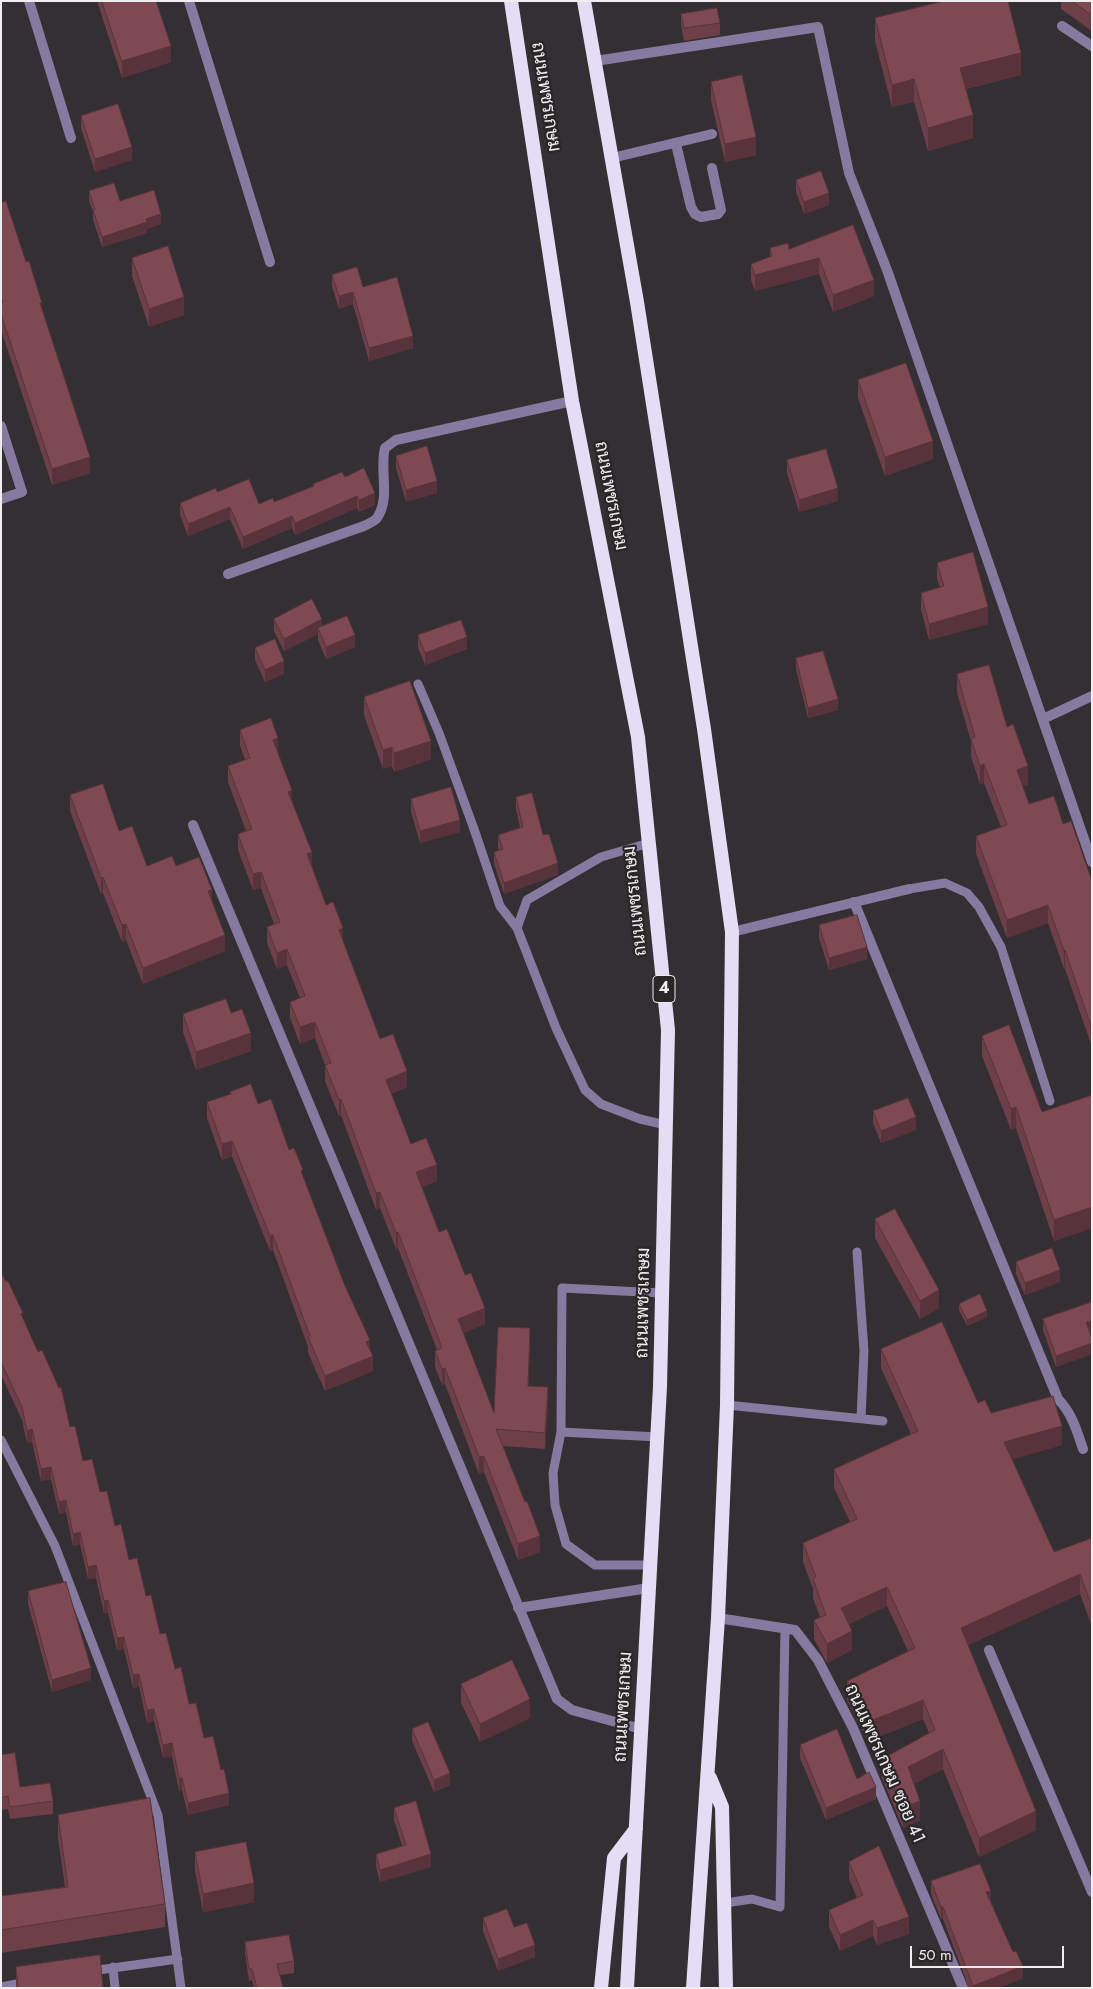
<!DOCTYPE html>
<meta charset="utf-8">
<style>
body{margin:0}
#map{position:relative;width:1093px;height:1989px;overflow:hidden;background:#332f32;font-family:Jost,sans-serif}
canvas{display:block}
.frame{position:absolute;inset:0;border:2px solid #f0edef;pointer-events:none}
.scale{position:absolute;left:910px;top:1946px;width:154px;height:22px;box-sizing:border-box;border:2px solid #f0edef;border-top:0;padding-left:6px;font-size:15px;line-height:18px;white-space:nowrap;color:#f0edef;-webkit-text-stroke:4px #292628;paint-order:stroke}
</style>
<div id="map">
<canvas width="1093" height="1989"></canvas>
<div class="frame"></div>
<div class="scale">50 m</div>
</div>
<script>
const g = document.querySelector('canvas').getContext('2d');
g.lineJoin = 'round';
function strokePath(path, color, width, dash) { g.strokeStyle = color; g.lineWidth = width; g.lineCap = dash ? 'butt' : 'round'; g.setLineDash(dash || []); g.stroke(path); }
function fillPath(path, color) { g.fillStyle = color; g.fill(path, 'evenodd'); }
function drawText(font, color, halo, rows, align = 'center') {
  g.font = font + ' Jost,Sarabun,sans-serif'; g.lineWidth = 4.5; g.setLineDash([]); g.textBaseline = 'middle'; g.strokeStyle = halo; g.fillStyle = color; for (const [text, x, y, turn = 0] of rows) {
    g.save(); g.translate(x, y); g.rotate((+turn || 0) * Math.PI / 180); g.textAlign = isNaN(turn) ? turn : align; if (halo) g.strokeText(text, 0, 0); g.fillText(text, 0, 0); g.restore();
  }
}
const service = new Path2D(`
 M418,684l21,49 35,96 26,77 17,22
 M649,843l-48,14 -74,43 -10,28 39,100 29,62 16,14 39,15 26,6
 M909,889l36,-6 22,10 12,14 22,40 49,154
 M857,1252l7,99 -3,67
 M727,1405l156,16
 M561,1432l-8,41 2,32 11,39 29,21h55
 M658,1437l-97,-5 1,-144 100,5
 M1,1440l54,106 103,269 23,173
 M725,1903l27,-4 28,8 5,-279
 M113,1967l2,21
 M91,1971l87,-12
 M1,1987l26,-5`);
const minor = new Path2D(`
 M29,1l42,137
 M189,1l81,261
 M1062,26l30,20
 M595,61l223,-34 31,146 38,97 205,592
 M676,144l15,63 4,7 6,3 17,-3 3,-4 -9,-42
 M612,158l100,-24
 M1,426l21,66 -21,7
 M228,574l136,-48c4,-2 11,-5 13,-8 14,-20 2,-49 8,-70l11,-8 176,-39
 M1043,719l49,-23
 M193,825l364,874 15,11 69,19
 M854,902l204,497c14,14 19,32 25,50
 M732,932l177,-43
 M518,1608l131,-20
 M718,1618l77,12 23,30 35,68 110,260
 M989,1650l103,242`);
const trunk = new Path2D(`
 M511,1l61,400 66,336 30,293 -8,357 -33,601
 M584,1l53,301 67,427 28,203 -5,473 -9,213 -25,370
 M710,1778l12,29 4,181
 M601,1988l13,-130 22,-29`);
const wall = new Path2D(`
 M97,1h59l15,61 -49,16z
 M1061,1h31v30l-31,-22z
 M681,14l39,9v12l-36,6 -3,-15z
 M875,18l146,57 -55,14 7,49 -45,13 -14,-49 -22,5 -17,-66z
 M711,82l45,73 -31,7 -14,-62z
 M81,116l51,44 -37,12 -14,-44z
 M796,180l33,25 -25,9 -8,-22z
 M89,191l72,33 -14,5v4l-45,14 -9,-27v-9l-4,-10z
 M1,203l41,105 48,165 -38,12 -51,-155z
 M853,225l21,71 -41,16 -14,-38 -64,17 -4,-11v-16l19,-7v-9l19,1z
 M132,258l52,57 -35,12 -17,-51z
 M332,275l31,12 50,61 -44,13 -16,-57 -14,5 -7,-22z
 M858,380l75,79 -48,17 -27,-78z
 M396,456l41,37 -31,9 -10,-34z
 M787,460l51,41 -39,11 -12,-39z
 M345,477l30,28 -16,7 -2,-4 -62,27 -3,-7 -49,21 -13,-30 -42,17 -8,-21v-12l37,-11 42,12 15,-2 39,-15v-3z
 M937,563l51,61 -59,16 -8,-30v-17l19,-5 -3,-9z
 M274,619l48,7 33,21 -29,12 -8,-19v-6l-34,17 -10,-20z
 M418,635l49,14 -42,16 -7,-17z
 M255,648l29,26 -19,8 -10,-22z
 M796,658l42,52 -30,8 -12,-49z
 M957,674l50,53 21,58 -5,1 6,18 34,20 29,57v166l-27,-78h-1l-16,-46 -41,15 -31,-84v-18l25,-9 -17,-44 -4,1 -9,-27v-16l-14,-48z
 M364,697l67,62 -37,13 -2,-6 -9,3 -19,-54z
 M240,730l38,23 34,113 14,39 17,36 37,98 27,48 -16,7 20,50 26,37 -15,6 17,45 26,43 20,49 -22,9 31,80 36,-68 -2,41 20,17 -3,46 -42,-3 37,106 -22,8 -34,-88 -5,2 -34,-90 -3,1 -7,-18v-16l2,-1 -39,-102 -2,1 -16,-41 -4,2 -35,-95 -2,1 -14,-35v-16l-10,-27 -15,6 -10,-26v-16l10,-4 -13,-33 -10,4 -10,-26v-16l7,-3 -13,-36 -8,2 -15,-40v-16l8,-3 -18,-49v-16l17,-6 -5,-14z
 M70,795l49,36 28,35h29l36,36 13,49 -82,33 -17,-44 -4,2 -19,-49 -2,1 -31,-83z
 M516,797l27,38 15,40 -54,19 -10,-30v-12l5,-1 -1,-4v-12l22,-7 -4,-19z
 M411,799l49,33 -40,11 -9,-31z
 M819,925l48,34 -38,11 -10,-32z
 M231,1013l20,38 -55,19 -13,-38v-18z
 M982,1036l60,76 50,-17v133l-38,13 -38,-113 -5,2 -29,-74z
 M230,1092l28,12 31,46 14,27 67,173 3,21 -48,20 -17,-38v-6l-35,-97 -3,1 -38,-95 -10,4 -15,-42v-16l23,-7z
 M873,1111l43,19 -35,13 -8,-20z
 M875,1219l64,89 -19,11 -45,-81z
 M1016,1262l44,20 -35,13 -9,-21z
 M1,1272l22,47 47,108 13,34 17,31 29,68 17,36 14,38 29,70 15,34 17,32 8,35 -41,10 -6,-25 -3,1 -7,-35 -9,2 -9,-37 -7,2 -8,-37 -6,2 -9,-39 -7,1 -9,-38 -4,1 -8,-35 -8,1 -8,-35 -7,2 -7,-34 -7,2 -8,-35 -10,2 -9,-39 -5,1 -5,-23 -20,-43z
 M1092,1302v30l-3,1 3,6v15l-36,13 -13,-37v-11z
 M959,1304l28,13 -20,9 -8,-16z
 M881,1349l97,54 13,10 71,32 -50,14 42,93 38,-14v89l-12,-33 -112,51 68,185 -57,27 -36,-88 -29,15 6,36 -17,8 -21,-50v-19l47,-26 -6,-14 -55,22 -21,-41v-19l61,-30 -21,-45 -38,18 3,26 -25,13 -13,-24v-19l6,-3 -7,-19v-9l-10,-27v-19l47,-21 -16,-34v-19l77,-35 -30,-66z
 M28,1591l63,89 -39,12 -24,-88z
 M461,1684l69,34 -50,24 -19,-39z
 M412,1729l38,56 -16,7 -22,-51z
 M800,1745l57,34 19,20 -50,21 -26,-62z
 M1,1755l19,32 33,14v13l-43,5 -2,-10 -7,1z
 M394,1808l37,59 -51,15 -4,-16v-12l26,-8 -8,-26z
 M58,1815l107,89v23l-164,26v-57l64,-9 -7,-49z
 M195,1852l59,50 -51,10 -8,-41z
 M849,1862l60,72 -32,11 -4,-9 -33,15 -11,-24v-17l28,-12 -8,-19z
 M931,1881l60,21 32,76 -24,10h-30l-26,-69h-2l-10,-25z
 M483,1918l31,9 21,30 -37,14 -15,-40z
 M245,1942l49,19v12l-14,2 3,13h-29l-2,-8 -3,1 -4,-27z
 M16,1967l87,21h-87z`);
const shadedWall = new Path2D(`
 M171,46v16l-49,16v-17z
 M1021,53v22l-61,15v-22z
 M914,79v23l-22,5v-22z
 M973,115v23l-45,13v-23z
 M756,137v18l-31,7v-18z
 M132,147v13l-37,12v-13z
 M829,193v12l-25,9v-12z
 M161,214v10l-14,5v4l-45,14v-10l44,-18z
 M819,258v16l-64,17v-16z
 M874,280v16l-41,16v-17z
 M353,292v12l-14,5v-13z
 M184,297v18l-35,12v-18z
 M413,336v12l-44,13v-13z
 M933,441v18l-48,17v-19z
 M90,457v16l-38,12v-16z
 M437,481v12l-31,9v-12z
 M838,488v13l-39,11v-12z
 M375,493v12l-16,7v-12z
 M357,496v12l-62,27v-12z
 M230,507v12l-42,17v-12z
 M292,516v12l-49,21v-12z
 M988,607v17l-59,16v-16z
 M322,619v12l-4,-3v6l-34,17v-12z
 M355,635v12l-29,12v-12z
 M467,637v12l-42,16v-12z
 M284,661v13l-19,8v-12z
 M838,699v11l-30,8v-10z
 M278,738v16l-5,-14z
 M431,741v18l-37,13v-19z
 M392,747v19l-9,3v-19z
 M984,764v19l-4,1v-18z
 M1028,766v19l-11,3v-18z
 M292,790v16l-4,-14z
 M460,820v12l-40,11v-12z
 M312,852v16l-5,-14z
 M558,863v12l-54,19v-11z
 M261,872v16l-8,2v-16z
 M103,877v16l-2,1v-16z
 M212,890v16l-4,-15z
 M1048,905v18l-41,15v-18z
 M126,924v16l-4,2v-17z
 M343,928v16l-4,-14z
 M225,935v16l-82,33v-16z
 M867,947v12l-38,11v-12z
 M287,949v16l-10,4v-16z
 M1065,950v19h-1v-18z
 M315,1022v16l-15,6v-17z
 M251,1033v18l-55,19v-18z
 M407,1071v16l-21,9v-16z
 M341,1099v16l-2,1v-16z
 M1016,1107v21l-5,2v-21z
 M916,1117v13l-35,13v-12z
 M232,1141v15l-10,4v-16z
 M437,1165v16l-21,8v-17z
 M380,1192v16l-4,2v-17z
 M1092,1207v21l-38,13v-21z
 M398,1232v16l-2,1v-16z
 M273,1235v15l-3,1v-15z
 M1060,1270v12l-35,13v-12z
 M939,1290v18l-19,11v-18z
 M485,1308v16l-27,11v-16z
 M987,1311v6l-20,9v-6z
 M1092,1321v11l-6,2v-12z
 M530,1328v17l-2,57v-16z
 M370,1340v16l-4,-14z
 M1092,1343v11l-36,13v-11z
 M373,1356v15l-48,20v-15z
 M2,1364v13h-1v-12z
 M445,1368v16l-3,1v-16z
 M548,1387v16l-3,46v-16z
 M1062,1426v19l-58,17v-20z
 M32,1429v13l-5,1v-12z
 M484,1456v16l-5,2v-17z
 M51,1467v12l-10,2v-12z
 M66,1500v12l-7,2v-12z
 M80,1532v12l-7,2v-12z
 M540,1536v16l-22,8v-16z
 M96,1565v13l-8,1v-12z
 M1080,1574v20l-119,54v-20z
 M887,1587v19l-46,21v-19z
 M108,1600v12l-4,1v-12z
 M852,1631v19l-25,13v-19z
 M124,1637v12l-7,1v-12z
 M91,1668v12l-39,12v-12z
 M139,1674v12l-6,2v-13z
 M530,1699v19l-50,24v-18z
 M923,1700v19l-55,22v-19z
 M154,1709v12l-7,2v-13z
 M172,1743v13l-9,2v-13z
 M943,1749v20l-35,18v-20z
 M450,1773v12l-16,7v-12z
 M179,1778h3v12l-3,1z
 M876,1787v12l-50,21v-12z
 M229,1793v12l-41,10v-12z
 M920,1801v19l-17,8v-20z
 M1036,1811v19l-57,27v-19z
 M431,1854v13l-51,15v-12z
 M254,1883v19l-51,10v-18z
 M991,1891v12l-5,-11z
 M941,1907h2v12h-2z
 M909,1917v17l-32,11v-17z
 M873,1920v16l-33,15v-16z
 M535,1945v12l-37,14v-12z
 M1023,1966v12l-24,10h-26v-2z`);
const building = new Path2D(`
 M102,1h54l15,45 -49,15z
 M944,1h64l13,52 -61,15 13,47 -45,13 -14,-49 -22,6 -17,-67z
 M1072,1h20v14z
 M717,8l3,15 -36,5 -3,-14z
 M742,75l14,62 -31,7 -14,-62z
 M118,104l14,43 -37,12 -14,-43z
 M821,171l8,22 -25,9 -8,-22z
 M114,183l6,18 34,-11 7,24 -15,5 1,3 -45,15 -9,-27 2,-1 -6,-18z
 M6,201l20,61 3,-1 13,42h-2l50,154 -38,12 -51,-155v-11l2,-1 -2,-4v-95z
 M853,225l21,55 -41,15 -14,-37 -64,17 -4,-11 21,-8 -2,-8 18,-5 1,6z
 M168,246l16,51 -35,12 -17,-51z
 M357,267l6,20 34,-10 16,59 -44,12 -16,-56 -14,4 -7,-21z
 M906,363l27,78 -48,16 -27,-77z
 M427,446l10,35 -31,9 -10,-34z
 M826,449l12,39 -39,12 -12,-40z
 M364,468l11,25 -16,7 -2,-4 -62,27 -3,-7 -49,21 -13,-30 -42,17 -8,-21 36,-15 1,4 32,-13 10,25 14,-6 1,4 40,-16 -1,-2 29,-12 3,5z
 M973,552l15,55 -59,17 -8,-31 23,-7 -7,-23z
 M312,599l10,20 -38,20 -10,-20z
 M347,616l8,19 -29,12 -8,-19z
 M461,620l6,17 -42,16 -7,-18z
 M275,639l9,22 -19,9 -10,-22z
 M823,651l15,48 -30,9 -12,-50z
 M989,665l18,62 6,-3 15,42 -11,4 12,34 25,-8 9,28 8,-3 21,60v148l-27,-79 -1,1 -16,-46 -41,15 -31,-84 31,-11 -23,-61 -4,2 -9,-27 4,-2 -18,-63z
 M410,681l21,60 -37,12 -2,-6 -9,3 -19,-53z
 M271,718l7,20 -5,2 19,50 -4,2 24,60 -5,2 19,51 7,-3 10,26 -4,2 41,109 13,-5 14,37 -21,9 25,64 15,-6 11,27 -21,7 23,60 8,-3 18,46 6,-2 14,35 -27,11 36,94 4,-86 32,1 -2,58 20,1 -3,46 -49,-4 29,73 2,-1 13,35 -22,8 -34,-88 -5,1 -34,-89 -3,1 -7,-18 7,-3 -44,-116 -2,1 -16,-41 -4,1 -35,-94 -2,1 -14,-35 6,-2 -16,-41 -15,5 -10,-25 15,-6 -18,-47 -10,4 -10,-26 13,-5 -19,-50 -8,2 -15,-40 14,-5 -24,-63 22,-8 -10,-28z
 M103,784l16,47 13,-5 15,40 25,-10 4,10 23,-9 13,33 -4,1 17,44 -82,33 -17,-44 -4,1 -19,-48 -2,1 -31,-83z
 M451,787l9,33 -40,11 -9,-32z
 M532,793l11,42 6,-1 9,29 -54,20 -10,-31 9,-3 -5,-14 25,-8 -7,-30z
 M857,915l10,32 -38,11 -10,-33z
 M226,999l5,14 11,-4 9,24 -55,19 -13,-38z
 M1009,1025l33,87 50,-17v112l-38,13 -38,-113 -5,2 -29,-73z
 M251,1084l7,20 13,-5 18,51 5,-2 9,22 -2,1 44,115 25,54 -4,2 7,14 -48,20 -17,-39 2,-1 -37,-101 -3,1 -38,-95 -10,3 -15,-42 24,-8 -1,-2z
 M908,1098l8,19 -35,14 -8,-20z
 M895,1209l44,81 -19,11 -45,-82z
 M1052,1248l8,22 -35,13 -9,-21z
 M1,1272l5,10 2,-1 15,32 -2,1 17,38 4,-2 17,38 2,-1 9,40 5,-1 8,35 9,-2 8,33 7,-1 8,35 6,-2 8,36 8,-2 9,38 5,-1 9,39 6,-1 9,36 6,-2 8,37 7,-1 8,35 9,-2 8,34 3,-1 5,24 -41,10 -6,-25h-3l-7,-35 -9,2 -9,-36 -7,1 -8,-36 -6,1 -9,-38 -7,1 -9,-38 -4,1 -8,-36 -8,2 -8,-35 -7,2 -7,-34 -7,2 -8,-35 -10,2 -9,-40 -5,2 -5,-24 -20,-43 -1,1z
 M980,1294l7,17 -20,9 -8,-16z
 M1092,1302v19l-6,1 6,17v4l-36,13 -13,-37z
 M942,1322l36,81 7,-3 6,13 62,-17 9,30 -58,16 50,110 38,-14v69l-12,-33 -119,54 75,183 -57,27 -36,-89 -35,18 12,34 -17,7 -21,-49 53,-29 -12,-30 -55,22 -21,-41 68,-33 -28,-61 -46,21 11,23 -25,13 -13,-24 12,-5 -13,-36 3,-2 -13,-34 54,-24 -23,-50 84,-38 -37,-82z
 M66,1582l25,86 -39,12 -24,-89z
 M512,1660l18,39 -50,25 -19,-40z
 M428,1722l22,51 -16,7 -22,-51z
 M837,1729l20,50 12,-7 7,15 -50,21 -26,-63z
 M15,1753l5,34 30,-4 3,18 -43,6 -2,-11 -7,2v-43z
 M150,1798l15,106 -164,26v-34l67,-9 -10,-72z
 M416,1801l15,53 -51,16 -4,-16 30,-9 -12,-37z
 M246,1842l8,41 -51,11 -8,-42z
 M879,1846l30,71 -32,11 -4,-8 -33,15 -11,-25 34,-15 -14,-33z
 M980,1864l11,27 -5,1 27,60 3,-1 7,15 -50,20 -30,-79h-2l-10,-26z
 M507,1909l7,18 13,-4 8,22 -37,14 -15,-41z
 M289,1935l5,26 -17,3 6,24h-26l-5,-19h-3l-4,-27z
 M100,1955l3,33h-85l-2,-21z`);
const shields = [
 [664,989,22]
];
const shieldNames = [
 ["4",664,989]
];
const streetNames = [
 ["ถนนเพชรเกษม",545,97,81],
 ["ถนนเพชรเกษม",610,496,79],
 ["ถนนเพชรเกษม",636,901,-96],
 ["ถนนเพชรเกษม",644,1303,-89],
 ["ถนนเพชรเกษม",624,1707,-87],
 ["ถนนเพชรเกษม ซอย 41",884,1764,66]
];
strokePath(service, '#867aa1', 9);
strokePath(minor, '#867aa1', 10);
strokePath(trunk, '#e4ddf5', 14);
fillPath(wall, '#6d3f48');
fillPath(shadedWall, '#59333b');
fillPath(building, '#7f4954');
strokePath(building, '#59333b', 1);
for (const [x, y, w] of shields) { const box = new Path2D(); box.roundRect(x - w / 2, y - 13.5, w, 27, 4); g.fillStyle = '#292628'; g.fill(box); strokePath(box, '#f0edef', 1); }
drawText('bold 16px', '#f0edef', null, shieldNames);
drawText('18px', '#f0edef', '#292628', streetNames);
</script>
